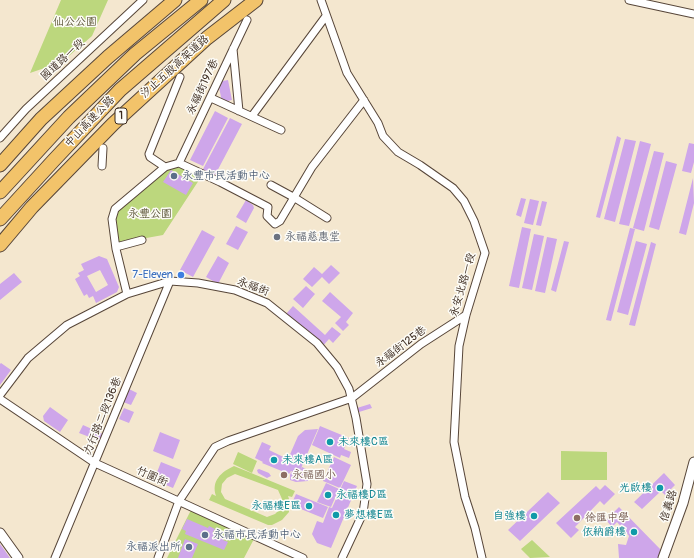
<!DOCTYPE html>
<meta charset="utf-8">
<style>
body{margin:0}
canvas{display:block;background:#f4e7cf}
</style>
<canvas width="694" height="558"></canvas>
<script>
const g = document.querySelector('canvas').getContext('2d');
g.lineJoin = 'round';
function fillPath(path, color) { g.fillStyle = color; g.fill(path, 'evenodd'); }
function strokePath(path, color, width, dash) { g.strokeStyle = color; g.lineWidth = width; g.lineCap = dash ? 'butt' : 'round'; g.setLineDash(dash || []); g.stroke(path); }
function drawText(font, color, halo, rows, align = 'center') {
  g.font = font + ' Pangolin,"LXGW WenKai TC",sans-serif'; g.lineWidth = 3; g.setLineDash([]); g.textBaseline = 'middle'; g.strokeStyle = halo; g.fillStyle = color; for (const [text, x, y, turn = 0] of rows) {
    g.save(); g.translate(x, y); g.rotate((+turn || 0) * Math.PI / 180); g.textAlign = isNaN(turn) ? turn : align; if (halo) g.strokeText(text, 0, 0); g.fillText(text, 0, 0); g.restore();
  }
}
const green = new Path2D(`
 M61,0h47l-16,36 -30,26 -32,11z
 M176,167l11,2 14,8 -38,58 -44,8 -5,-25 4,-7 51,-43z
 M561,451l46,1v28h-46z
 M238,452l19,9 -5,12 -19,-9z
 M234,466l61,25 -3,6 -4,-1 1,3v13l-7,8 -10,5h-4l-59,-25 3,-6 4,2c-5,-15 5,-24 18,-30zM235,474l43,16 4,9v8l-7,7 -8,3 -42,-18 -4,-7 1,-8 5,-6z
 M191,510l63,29 -10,19h-77z
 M532,540l18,17 -20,1 -9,-9z`);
const building = new Path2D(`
 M228,80l4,20 -10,2 -4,-20z
 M215,111l13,7 -25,48 -13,-6z
 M230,118l12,6 -28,53 -12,-6z
 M617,136l4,2 -21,80 -4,-1z
 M625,139l11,2 -21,81 -11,-3z
 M640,141l11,3 -22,82 -10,-2z
 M689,143l5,1v18l-3,11 -9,-2z
 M654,151l10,2 -20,78 -11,-3z
 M666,161l11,3 -18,66 -10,-3z
 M171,170l22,13 -7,12 -23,-13z
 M693,178l1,25 -8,32 -7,-2z
 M521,198l5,1 -5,18 -5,-2z
 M530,199l9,2 -6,24 -9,-2z
 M246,200l7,5 1,3 -8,15 -10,-6z
 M542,201l5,1 -6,24 -5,-1z
 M236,226l12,6 -10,18 -12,-6z
 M522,227l9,2 -12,59 -10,-2z
 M630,228l5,1 -24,92 -5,-1z
 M202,230l13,7 -22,40 -13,-7z
 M534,234l10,2 -12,54 -10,-2z
 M547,237l10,2 -12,54 -10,-2z
 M564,241l5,1 -13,50 -5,-2z
 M636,241l11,3 -19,71 -11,-3z
 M651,242l5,2 -21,82 -6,-1z
 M99,256l8,3 12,28 -2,5 -21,11 -3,-7 -4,2 -2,-4 -3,2 -9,-17 5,-3 -2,-3 6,-3 -3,-6zM100,270l8,15 -12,7 -9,-16z
 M218,256l11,7 -11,21 -12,-7z
 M331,265l9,8 -11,11 -7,-7 -10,10 -9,-8 11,-12 8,7z
 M14,273l8,9 -22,18v-16z
 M306,286l9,8 -12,14 -10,-9z
 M330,292l23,21 -7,9 3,3 -6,6 -8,-8 6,-6 -19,-16z
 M293,306l32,29 7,-8 9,7 -8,9 -4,-4 -7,8 -36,-33z
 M1,363l10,7 -11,15v-21z
 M129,389l8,4 -6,12 -8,-3z
 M370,404l2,4 -13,4 -2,-4z
 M50,407l18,13 -8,12 -16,-11 -1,-5z
 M124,408l10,4 -5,11 -10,-4z
 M83,425l20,9 -3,7 -21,-8z
 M320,426l29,12 -5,11 7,3 -2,6 -8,-3 -1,3 -28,-13z
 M318,429l-16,37 -14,-7 10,-23 7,-6z
 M160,432l20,8 -7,19 -20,-8z
 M262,442l9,4 -2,4 33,16 -2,5 -4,-2 -1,4 -4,-2 -2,3 -27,-11 1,-1 -8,-4z
 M334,457l17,8 -11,23 -17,-7z
 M161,462l20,8 -8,18 -19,-8z
 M302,467l10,5 -4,9 -12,1 -6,-2v-5l1,-3 4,2 2,-4 5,2 -2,-1z
 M259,469l10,4 2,3 -4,2 -9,-5 -1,-3z
 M664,473l11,12 -10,10 -4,-4 -19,18 -8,-7z
 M344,481l13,5 -26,62 -14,-5 -5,-9 5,-13 6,2 6,-16 3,1z
 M326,483l13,6 -8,18 -14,-5z
 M605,485l10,9 -11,11 -4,-4 -25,26 4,3 -8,8 -15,-15 40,-37 4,4z
 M548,492l12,11 -40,38 -12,-11z
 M296,494l32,13 -5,11 -32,-13z
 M619,507l42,43 -3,8h-39l-1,-14 8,1 3,-9 -12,-14 -5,5 -6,-7z
 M187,519l21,9 1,-2 6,3 -2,3 11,5 -1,3 5,2 -4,8 -39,-16 1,-3 -4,-2z
 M285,529l6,2 -3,4 -6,-2z
 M185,539l13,5 -6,14h-14z
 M0,544l3,4 7,10h-10z`);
const minor = new Path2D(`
 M321,0l26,73 31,50 5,13 15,16 22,13 33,23 11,13 10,20 11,32 -19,62 -7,31 -5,96 11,55 10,31 7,30
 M629,0l65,14
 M233,49l6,62
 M211,98l70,32
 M252,116l74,-100
 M0,138l26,-29 117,-109
 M179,163l68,-143
 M102,166l1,-18
 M165,167l-15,-10 -1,-3 31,-77
 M271,185l24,13 32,20
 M116,247l26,-7
 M127,294l-11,-45 -4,-30 3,-10 50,-42 14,-4 41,19 48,25 -1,9 8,8 5,-3 32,-54 52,-67
 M0,395l28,-37 39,-33 60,-31 43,-13 28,2 37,7 32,13 50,40 20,24 12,22 7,29 11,66 -4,29 -21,45
 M0,399l95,64 208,95
 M55,558l115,-277
 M158,558l21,-57 36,-54 13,-6 124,-43 69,-54 45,-29`);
const tertiary = new Path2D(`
 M0,533l18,25
 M663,558l20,-55 11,-41`);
const motorway = new Path2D(`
 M0,165l41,-46 67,-62 67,-57
 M0,192l69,-75 66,-63 66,-54
 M0,219l54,-59 66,-70 104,-90
 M0,245l32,-38 81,-83 94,-86 49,-38`);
const markers = [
 [174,176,4,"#5c6f8a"],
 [277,237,4,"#6b7280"],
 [181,275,4,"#3f7fe0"],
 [330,442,4,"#0f9aa8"],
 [274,460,4,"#0f9aa8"],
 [284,475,4,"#8d6e63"],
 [660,488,4,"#0f9aa8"],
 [328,495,4,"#0f9aa8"],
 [309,506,4,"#0f9aa8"],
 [336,515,4,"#0f9aa8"],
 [534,516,4,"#0f9aa8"],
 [577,518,4,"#8d6e63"],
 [634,532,4,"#0f9aa8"],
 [205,535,4,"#5c6f8a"],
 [189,547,4,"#5c6f8a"]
];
const shields = [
 [121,116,12]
];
const shieldNames = [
 ["1",121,116]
];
const parkNames = [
 ["仙公公園",75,22],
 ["永豐公園",150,214]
];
const streetNames = [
 ["國道路一段",63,60,-43],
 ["汐止五股高架道路",175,67,-42],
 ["永福街197巷",203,87,-65],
 ["中山高速公路",90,122,-46],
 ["永安北路一段",463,285,-74],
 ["永福街",253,287,21],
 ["永福街125巷",401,347,-37],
 ["力行路二段136巷",103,416,-68],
 ["竹圍街",152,477,24],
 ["信義路",669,506,-72]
];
const serviceNames = [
 ["永豐市民活動中心",182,176],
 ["永福市民活動中心",213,535],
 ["永福派出所",181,547,"right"]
];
const worshipNames = [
 ["永福慈惠堂",285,237]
];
const shopNames = [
 ["7-Eleven",173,275]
];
const cultureNames = [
 ["未來樓C區",338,442],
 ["未來樓A區",282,460],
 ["光啟樓",652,488,"right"],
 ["永福樓D區",336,495],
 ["永福樓E區",301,506,"right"],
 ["夢想樓E區",344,515],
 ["自強樓",526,516,"right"],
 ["依納爵樓",626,532,"right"]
];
const educationNames = [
 ["永福國小",292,475],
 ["徐匯中學",585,518]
];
fillPath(green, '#bcd77d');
fillPath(building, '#cea6ea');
strokePath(minor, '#574639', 9);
strokePath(tertiary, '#574639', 11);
strokePath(motorway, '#574639', 15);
strokePath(minor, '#fff', 7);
strokePath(tertiary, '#fff', 9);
strokePath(motorway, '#f2c36a', 13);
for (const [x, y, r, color] of markers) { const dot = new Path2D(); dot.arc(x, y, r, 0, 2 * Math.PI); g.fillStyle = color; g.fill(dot); strokePath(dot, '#fdfcf7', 1.5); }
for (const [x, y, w] of shields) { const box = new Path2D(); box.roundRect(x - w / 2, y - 8, w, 16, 3); g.fillStyle = '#fdfcf7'; g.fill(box); strokePath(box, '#3b2a1e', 1); }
drawText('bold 10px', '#3b2a1e', null, shieldNames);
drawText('11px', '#5b5536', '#fdfcf7', parkNames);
drawText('11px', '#3b2a1e', '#fdfcf7', streetNames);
drawText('11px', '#4e5e75', '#fdfcf7', serviceNames, 'left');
drawText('11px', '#5b616d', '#fdfcf7', worshipNames, 'left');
drawText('11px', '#366cbe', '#fdfcf7', shopNames, 'right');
drawText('11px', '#0d838f', '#fdfcf7', cultureNames, 'left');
drawText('11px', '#785e54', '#fdfcf7', educationNames, 'left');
</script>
